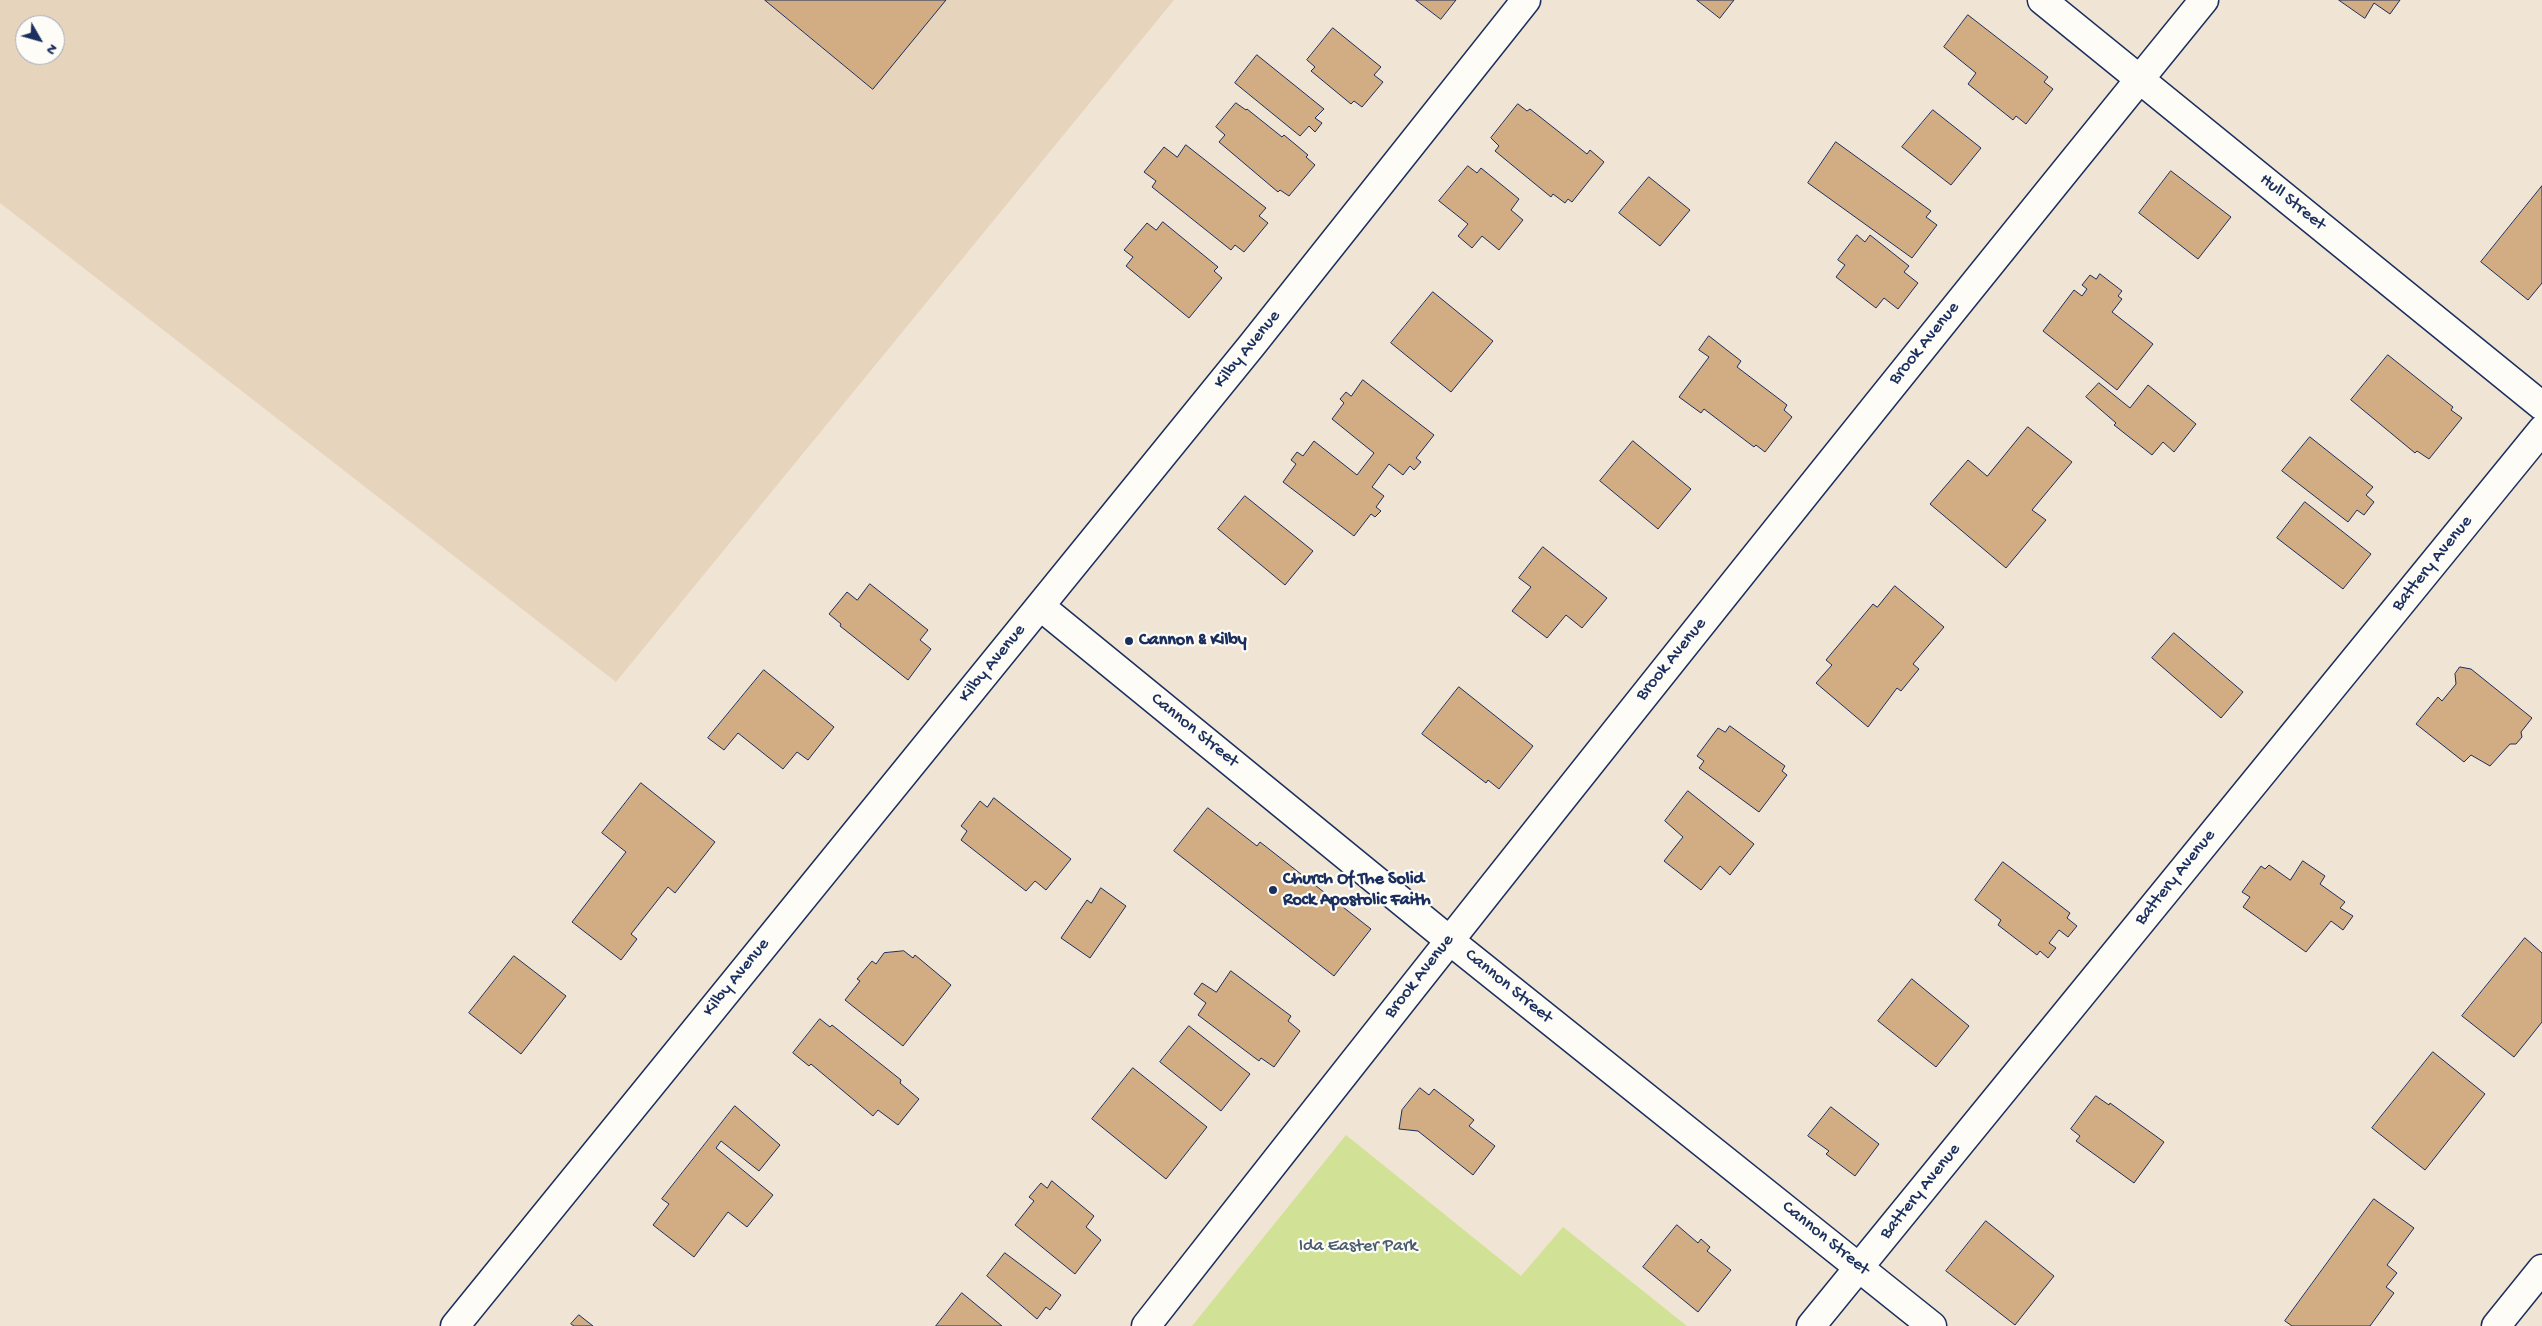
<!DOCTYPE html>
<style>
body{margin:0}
#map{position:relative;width:2542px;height:1326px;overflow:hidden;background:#f0e4d4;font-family:"Gochi Hand",sans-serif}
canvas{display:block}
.north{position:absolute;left:15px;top:15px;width:50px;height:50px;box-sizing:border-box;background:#fdfcf7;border:1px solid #a3aaba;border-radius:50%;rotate:128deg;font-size:14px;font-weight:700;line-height:20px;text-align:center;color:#1b2f5e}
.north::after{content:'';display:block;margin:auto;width:18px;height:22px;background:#1b2f5e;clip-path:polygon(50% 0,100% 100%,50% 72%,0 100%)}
</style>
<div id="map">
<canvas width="2542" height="1326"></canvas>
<div class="north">N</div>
</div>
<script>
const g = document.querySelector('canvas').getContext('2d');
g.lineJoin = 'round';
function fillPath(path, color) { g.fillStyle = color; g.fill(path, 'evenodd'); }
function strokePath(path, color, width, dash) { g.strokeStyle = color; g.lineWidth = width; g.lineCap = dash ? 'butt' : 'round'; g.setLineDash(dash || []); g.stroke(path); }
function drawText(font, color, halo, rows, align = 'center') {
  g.font = font + ' "Gochi Hand",sans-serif'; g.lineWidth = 4.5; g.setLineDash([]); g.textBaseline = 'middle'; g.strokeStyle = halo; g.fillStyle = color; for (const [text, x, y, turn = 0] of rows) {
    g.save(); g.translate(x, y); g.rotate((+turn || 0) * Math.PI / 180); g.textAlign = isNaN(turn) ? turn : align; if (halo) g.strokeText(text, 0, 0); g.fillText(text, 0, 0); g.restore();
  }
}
const built = new Path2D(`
 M0,0h1174l-558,682 -616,-479zM25,25h30v30h-30z`);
const green = new Path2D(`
 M1346,1135l175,141 42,-49 124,99h-495z`);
const building = new Path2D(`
 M765,0h181l-73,89z
 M1416,0h40l-15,19z
 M1697,0h37l-14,18z
 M2339,0h61l-10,14 -16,-11 -9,15z
 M1968,15l80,62 -4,5 9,7 -27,35 -10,-8 -3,4 -45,-36 8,-11 -32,-26z
 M1333,28l48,39 -7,8 9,7 -21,25 -8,-6 -3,3 -40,-33 4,-4 -8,-7z
 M1257,55l67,54 -9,9 7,5 -7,9 -6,-6 -9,10 -65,-53z
 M1236,103l10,7 1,-1 35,28 2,-2 24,20 -2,2 9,8 -26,31 -9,-6 -2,2 -59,-50 6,-7 -9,-8z
 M1518,104l9,7 3,-2 57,45 3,-4 14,12 -32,40 -4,-3 -3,4 -12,-9 -2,3 -56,-46 4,-5 -8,-8z
 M1933,110l48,38 -30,37 -49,-38z
 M1836,142l95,69 -5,6 11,8 -25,33 -104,-75z
 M1186,145l80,63 -7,8 9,7 -24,29 -9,-7 -4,5 -79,-63 4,-6 -12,-9 20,-25 13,10z
 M1468,166l9,7 4,-5 38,31 -8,11 12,10 -24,30 -17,-14 -10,12 -14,-12 10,-12 -29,-23z
 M2171,171l60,46 -33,42 -59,-46z
 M1649,177l41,33 -30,36 -41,-33z
 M2542,186v97l-14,17 -47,-38z
 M1163,222l55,45 -4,4 8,7 -33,40 -63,-52 7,-9 -9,-7 23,-27 9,7z
 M1857,235l8,7 5,-7 39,31 -5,6 14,11 -20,26 -14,-11 -8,10 -40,-31 9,-12 -7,-5z
 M2100,274l22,17 -4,5 4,3 -10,13 41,32 -36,46 -74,-59 31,-41 8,6 5,-7 -5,-4 8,-10 6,4z
 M1433,292l60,49 -42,51 -60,-49z
 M1709,336l32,25 -4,6 50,38 -3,5 8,7 -27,35 -9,-7 -2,2 -50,-38 -3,4 -22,-16 30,-40 -10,-7z
 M2388,355l65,52 -2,3 11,8 -33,41 -12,-8 -2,2 -64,-53z
 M1363,380l71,55 -18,23 5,4 -7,8 -4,-4 -7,9 -14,-11 -17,23 12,9 -8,11 5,4 -6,6 -4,-3 -17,22 -71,-54 13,-18 -5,-4 6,-8 6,4 11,-15 43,34 17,-22 -42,-34 12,-16 -4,-4 6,-7 5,4z
 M2099,383l31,25 18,-23 48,39 -22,28 -11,-10 -11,13 -38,-30 2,-2 -30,-26z
 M2028,427l44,35 -40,48 14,10 -40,48 -76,-64 38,-44 19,16z
 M2310,437l63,50 -7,8 8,7 -10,13 -7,-5 -9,12 -66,-51z
 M1633,441l58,48 -33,40 -58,-48z
 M1245,496l68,55 -28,34 -67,-56z
 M2305,502l66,52 -28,35 -66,-51z
 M1543,547l64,51 -25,30 -16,-13 -19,23 -35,-27 19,-24 -12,-9z
 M870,584l58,46 -8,10 11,9 -23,31 -68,-54 1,-2 -12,-10 18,-22 10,8z
 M1895,586l49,41 -31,37 6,5 -18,22 -4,-3 -29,39 -52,-44 16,-18 -6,-5 47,-56 4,3z
 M2174,633l69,59 -22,26 -69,-60z
 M2460,667l11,2 61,49 -11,14 1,5 -6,7h-6l-20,22 -19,-11 -7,7 -48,-38 22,-27 4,4 14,-17 -1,-10z
 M764,670l70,57 -26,33 -11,-8 -14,17 -45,-36 -14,17 -16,-12z
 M1459,687l74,59 -34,43 -11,-9 -2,3 -64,-49z
 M1730,726l55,40 -3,5 5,4 -28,37 -60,-44 5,-7 -7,-5 21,-28 7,4z
 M641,783l74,59 -40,51 -7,-6 -37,47 6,5 -16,21 -49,-38 54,-70 -24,-19z
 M1688,791l66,53 -24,31 -10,-9 -19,24 -37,-29 19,-24 -18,-16z
 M994,798l77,61 -25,31 -11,-9 -9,10 -65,-51 6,-9 -6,-5 19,-25 7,6z
 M1208,808l49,38 3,-4 111,87 -37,47 -160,-125z
 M2303,861l22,15 -5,8 25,18 -5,6 13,8 -10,14 -12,-9 -25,31 -63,-45 7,-10 -8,-5 19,-26 4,3 4,-4 21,15z
 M2003,862l67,51 -3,5 10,8 -9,11 -9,-7 -10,13 7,5 -8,10 -8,-7 -3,4 -39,-30 3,-5 -26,-20z
 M1101,888l25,18 -36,52 -29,-20 26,-38 4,3z
 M2525,938l17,15v69l-28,35 -52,-41z
 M904,951l9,7 2,-3 36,30 -48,61 -58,-46 15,-19 -3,-2 15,-18 4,3 8,-11z
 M514,956l52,40 -45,58 -52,-41z
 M1231,971l60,45 -3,5 12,10 -26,36 -13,-9 -2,3 -61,-46 8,-12 -12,-9 8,-11 14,9z
 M1912,979l57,47 -33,41 -58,-46z
 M820,1019l10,8 2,-2 69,55 -1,3 19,16 -21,26 -20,-15 -5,6 -62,-52 -2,2 -16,-13z
 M1189,1026l61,48 -29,37 -61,-49z
 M2433,1052l52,42 -60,76 -53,-42z
 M1133,1068l74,59 -41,52 -74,-60z
 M1420,1088l9,7 5,-6 40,31 -5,6 26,20 -22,29 -55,-44 -19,-2 3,-19z
 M2096,1096l13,9 1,-2 54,39 -30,41 -58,-42 4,-5 -9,-7z
 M735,1106l45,39 -21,26 -38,-30 -5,7 57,47 -26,32 -19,-15 -34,45 -41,-32 16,-21 -7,-5z
 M1831,1107l48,37 -24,32 -29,-22 3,-3 -21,-15z
 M1052,1181l42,35 -8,11 15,13 -26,34 -60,-49 19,-24 -5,-4 12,-14 6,5z
 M2374,1199l40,29 -27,37 10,8 -11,14 8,6 -24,33h-78l-7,-5z
 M1986,1221l68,55 -39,49 -69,-54z
 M1677,1225l21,18 3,-4 9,8 -3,4 24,19 -33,42 -55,-45z
 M1005,1253l56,42 -11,15 -4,-3 -9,12 -50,-43z
 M962,1293l40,33h-66z
 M579,1315l14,11h-19l-3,-2z`);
const street = new Path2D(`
 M2042,0l500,406
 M1040,606l409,334 483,386
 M455,1326l797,-981 274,-345
 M1146,1326c349,-445 701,-887 1058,-1326
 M1811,1326l731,-896
 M2496,1326l46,-57`);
const markers = [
 [1129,641,5,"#1b2f5e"],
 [1273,890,5,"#1b2f5e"]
];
const streetNames = [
 ["Hull Street",2292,203,39],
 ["Brook Avenue",1925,344,-51],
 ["Kilby Avenue",1248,350,-51],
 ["Battery Avenue",2433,564,-51],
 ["Brook Avenue",1672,660,-51],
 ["Kilby Avenue",993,664,-51],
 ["Cannon Street",1194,731,39],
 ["Battery Avenue",2176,878,-51],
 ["Brook Avenue",1420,977,-52],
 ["Kilby Avenue",737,978,-51],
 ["Cannon Street",1508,987,39],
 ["Battery Avenue",1921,1192,-51],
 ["Cannon Street",1825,1239,39]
];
const poiNames = [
 ["Cannon & Kilby",1139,641],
 ["Church Of The Solid",1283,880],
 ["Rock Apostolic Faith",1283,901]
];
const parkNames = [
 ["Ida Easter Park",1358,1247]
];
fillPath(built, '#e7d4bc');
fillPath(green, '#d1e296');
fillPath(building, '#d2ad84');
strokePath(building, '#1b2f5e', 1);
strokePath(street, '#1b2f5e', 31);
strokePath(street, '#fdfcf7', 28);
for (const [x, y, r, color] of markers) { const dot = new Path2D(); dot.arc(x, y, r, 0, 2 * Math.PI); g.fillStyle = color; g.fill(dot); strokePath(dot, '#fdfcf7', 2); }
drawText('18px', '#1b2f5e', '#fdfcf7', streetNames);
drawText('bold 18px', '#1b2f5e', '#fdfcf7', poiNames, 'left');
drawText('18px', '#485c6c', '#fdfcf7', parkNames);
</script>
